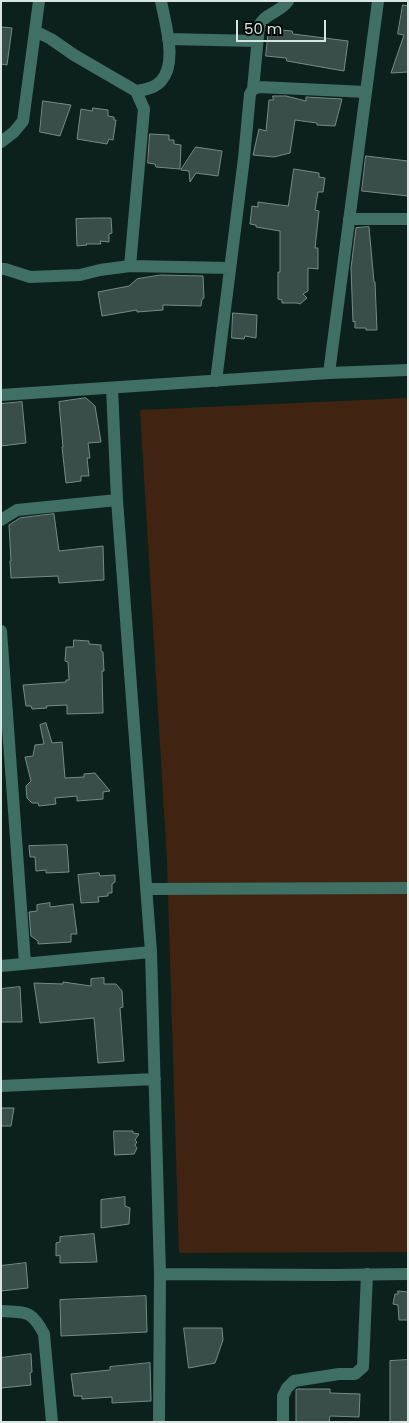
<!DOCTYPE html>
<style>
body{margin:0}
#map{position:relative;width:409px;height:1423px;overflow:hidden;background:#0d211c;font-family:Poppins,sans-serif}
canvas{display:block}
.frame{position:absolute;inset:0;border:2px solid #d8e5e1;pointer-events:none}
.scale{position:absolute;left:236px;top:20px;width:90px;height:22px;box-sizing:border-box;border:2px solid #d8e5e1;border-top:0;padding-left:6px;font-size:15px;line-height:18px;white-space:nowrap;color:#d8e5e1;-webkit-text-stroke:4px #030907;paint-order:stroke}
</style>
<div id="map">
<canvas width="409" height="1423"></canvas>
<div class="frame"></div>
<div class="scale">50 m</div>
</div>
<script>
const g = document.querySelector('canvas').getContext('2d');
g.lineJoin = 'round';
function fillPath(path, color) { g.fillStyle = color; g.fill(path, 'evenodd'); }
function strokePath(path, color, width, dash) { g.strokeStyle = color; g.lineWidth = width; g.lineCap = dash ? 'butt' : 'round'; g.setLineDash(dash || []); g.stroke(path); }
const green = new Path2D(`
 M408,398v854l-229,1 -12,-392 -27,-451z`);
const building = new Path2D(`
 M403,5l5,1v66l-17,1 13,-38 -6,-1z
 M1,27l11,1 -5,37 -6,-1z
 M269,29l23,2 1,3 55,7 -4,30 -57,-10 -1,-3 -20,-2z
 M273,96h13l20,5v-4l36,2 -7,27 -18,-1v-2l-22,-3 -5,33 -16,4 -21,-2 6,-26 7,2 3,-31h4z
 M43,101l28,4 -11,31 -20,-4z
 M93,108l15,2v6l6,1v3h2l-3,20 -4,-1 -2,5 -30,-5 4,-30 11,2z
 M150,134l19,1v5h5v4l7,1 -1,24 -24,-2 -1,-3 -7,-1z
 M196,147l26,4 -4,25 -22,-3 -6,9 -1,-11 -8,-1z
 M366,156l42,5v35l-46,-5z
 M294,169l25,4v4l6,1 -2,14h-5l-3,18 4,1 -4,37h3v21l-10,-1v23l-5,3 4,4 -7,6 -3,-1h-15v-3l-4,-1v-27h2v-41l-24,-4v-2l-6,-1 2,-18 6,1v-5l30,4z
 M99,218h12l1,15 -3,1v8l-9,-1 1,3h-15l1,1 -10,1 -1,-27z
 M369,227l5,55h1l2,48h-11v-2h-11v-7l-2,1 -2,-54 5,-40z
 M161,275l42,1 1,22 -2,1 -1,7 -38,-1v5l-26,2v-2l-35,6 -4,-24 31,-6 8,-7z
 M233,313l24,2 -1,23 -11,-2 -1,3 -12,-1z
 M86,398l9,8 6,36 -13,1 2,15h-3l2,18h-8v5l-15,2 -4,-36h1l-4,-45z
 M22,402l4,41 -25,3v-42z
 M54,514l5,37 44,-5 1,34 -45,3 -1,-7 -47,2 -1,-17h1l-2,-36 11,-7z
 M74,640l15,1v3l12,1v6l2,1 1,19h-2l1,42 -36,1v-9l-21,1 1,2 -15,1 -1,-3h-5l-3,-21 43,-3v-2h3l-1,-18 -3,-1 1,-14h7z
 M46,723l6,20 10,-1 3,36 19,-1v-3l11,-1 15,18 -7,1v7l-26,2v-5l-22,2 1,6 -17,2 -1,-3h-6l-5,-5 -1,-12 5,-5 -6,-24 8,-1 2,-11 9,-1 -4,-19z
 M67,845l2,27 -23,1v-3l-10,1 -1,-14h-5l-1,-11z
 M99,873l1,3 15,-1v7l-3,2v9h-4v3l-10,1 1,5 -18,1 -3,-28z
 M50,903v4l23,-3 4,30h-6v8l-33,2v-3l-7,-5 -2,-24 8,-1v-6z
 M104,978v6h12l6,7 1,16 -3,1 4,53 -26,2 -4,-45 -54,5 -6,-40 29,1v-2l28,4v-7z
 M20,987l2,35h-21v-33z
 M1,1108h13l-3,18h-10z
 M114,1131h19v2l6,1 -4,6 2,2 -2,3 2,3 -3,6 -19,1z
 M125,1197v9l5,2 -1,16 -28,4v-28z
 M94,1234l3,28 -37,1v-8l-4,1v-13l4,-1v-5z
 M26,1263l2,25 -27,3v-25z
 M398,1291l10,1v28h-9l-1,-15 -5,-1 2,-10h3z
 M146,1296l1,36 -86,4 -1,-36z
 M184,1328h38l1,12 -8,23 -26,5z
 M31,1354l1,18 -2,1 1,12 -30,3v-30z
 M408,1360v62h-18v-61z
 M150,1363l1,38 -39,2v-6l-30,2v-3h-8l-3,-22 39,-4v-3z
 M298,1389h32v4l30,1 -1,23 -29,-1 -1,6h-33v-32z`);
const minor = new Path2D(`
 M35,31l16,8 23,16 62,36 8,18 -14,157
 M168,39l89,2
 M253,89l6,-2 107,5
 M136,91c9,-1 19,-3 25,-10 17,-18 4,-58 0,-80
 M1,142l13,-10 9,-11 16,-120
 M349,219h59
 M1,269h4l25,8 50,-2 20,-5 30,-4 100,2
 M329,373l49,-372
 M216,381l28,-223 6,-64 3,-5 6,-63c1,-2 3,-5 5,-7 8,-7 18,-9 24,-18
 M112,388l5,112 34,452 9,322 -1,148
 M1,395l328,-22 79,-3
 M1,520l16,-10 100,-10
 M1,631l24,332
 M146,889l262,-1
 M1,966l150,-14
 M1,1086l154,-7
 M160,1274l173,1 75,-1
 M1,1311c25,2 30,-2 43,23l8,88
 M283,1422v-26l4,-8 7,-7 45,-7h16l8,-7 4,-93`);
fillPath(green, '#412312');
fillPath(building, '#394e48');
strokePath(building, '#758c85', 1);
strokePath(minor, '#3f7063', 12);
</script>
